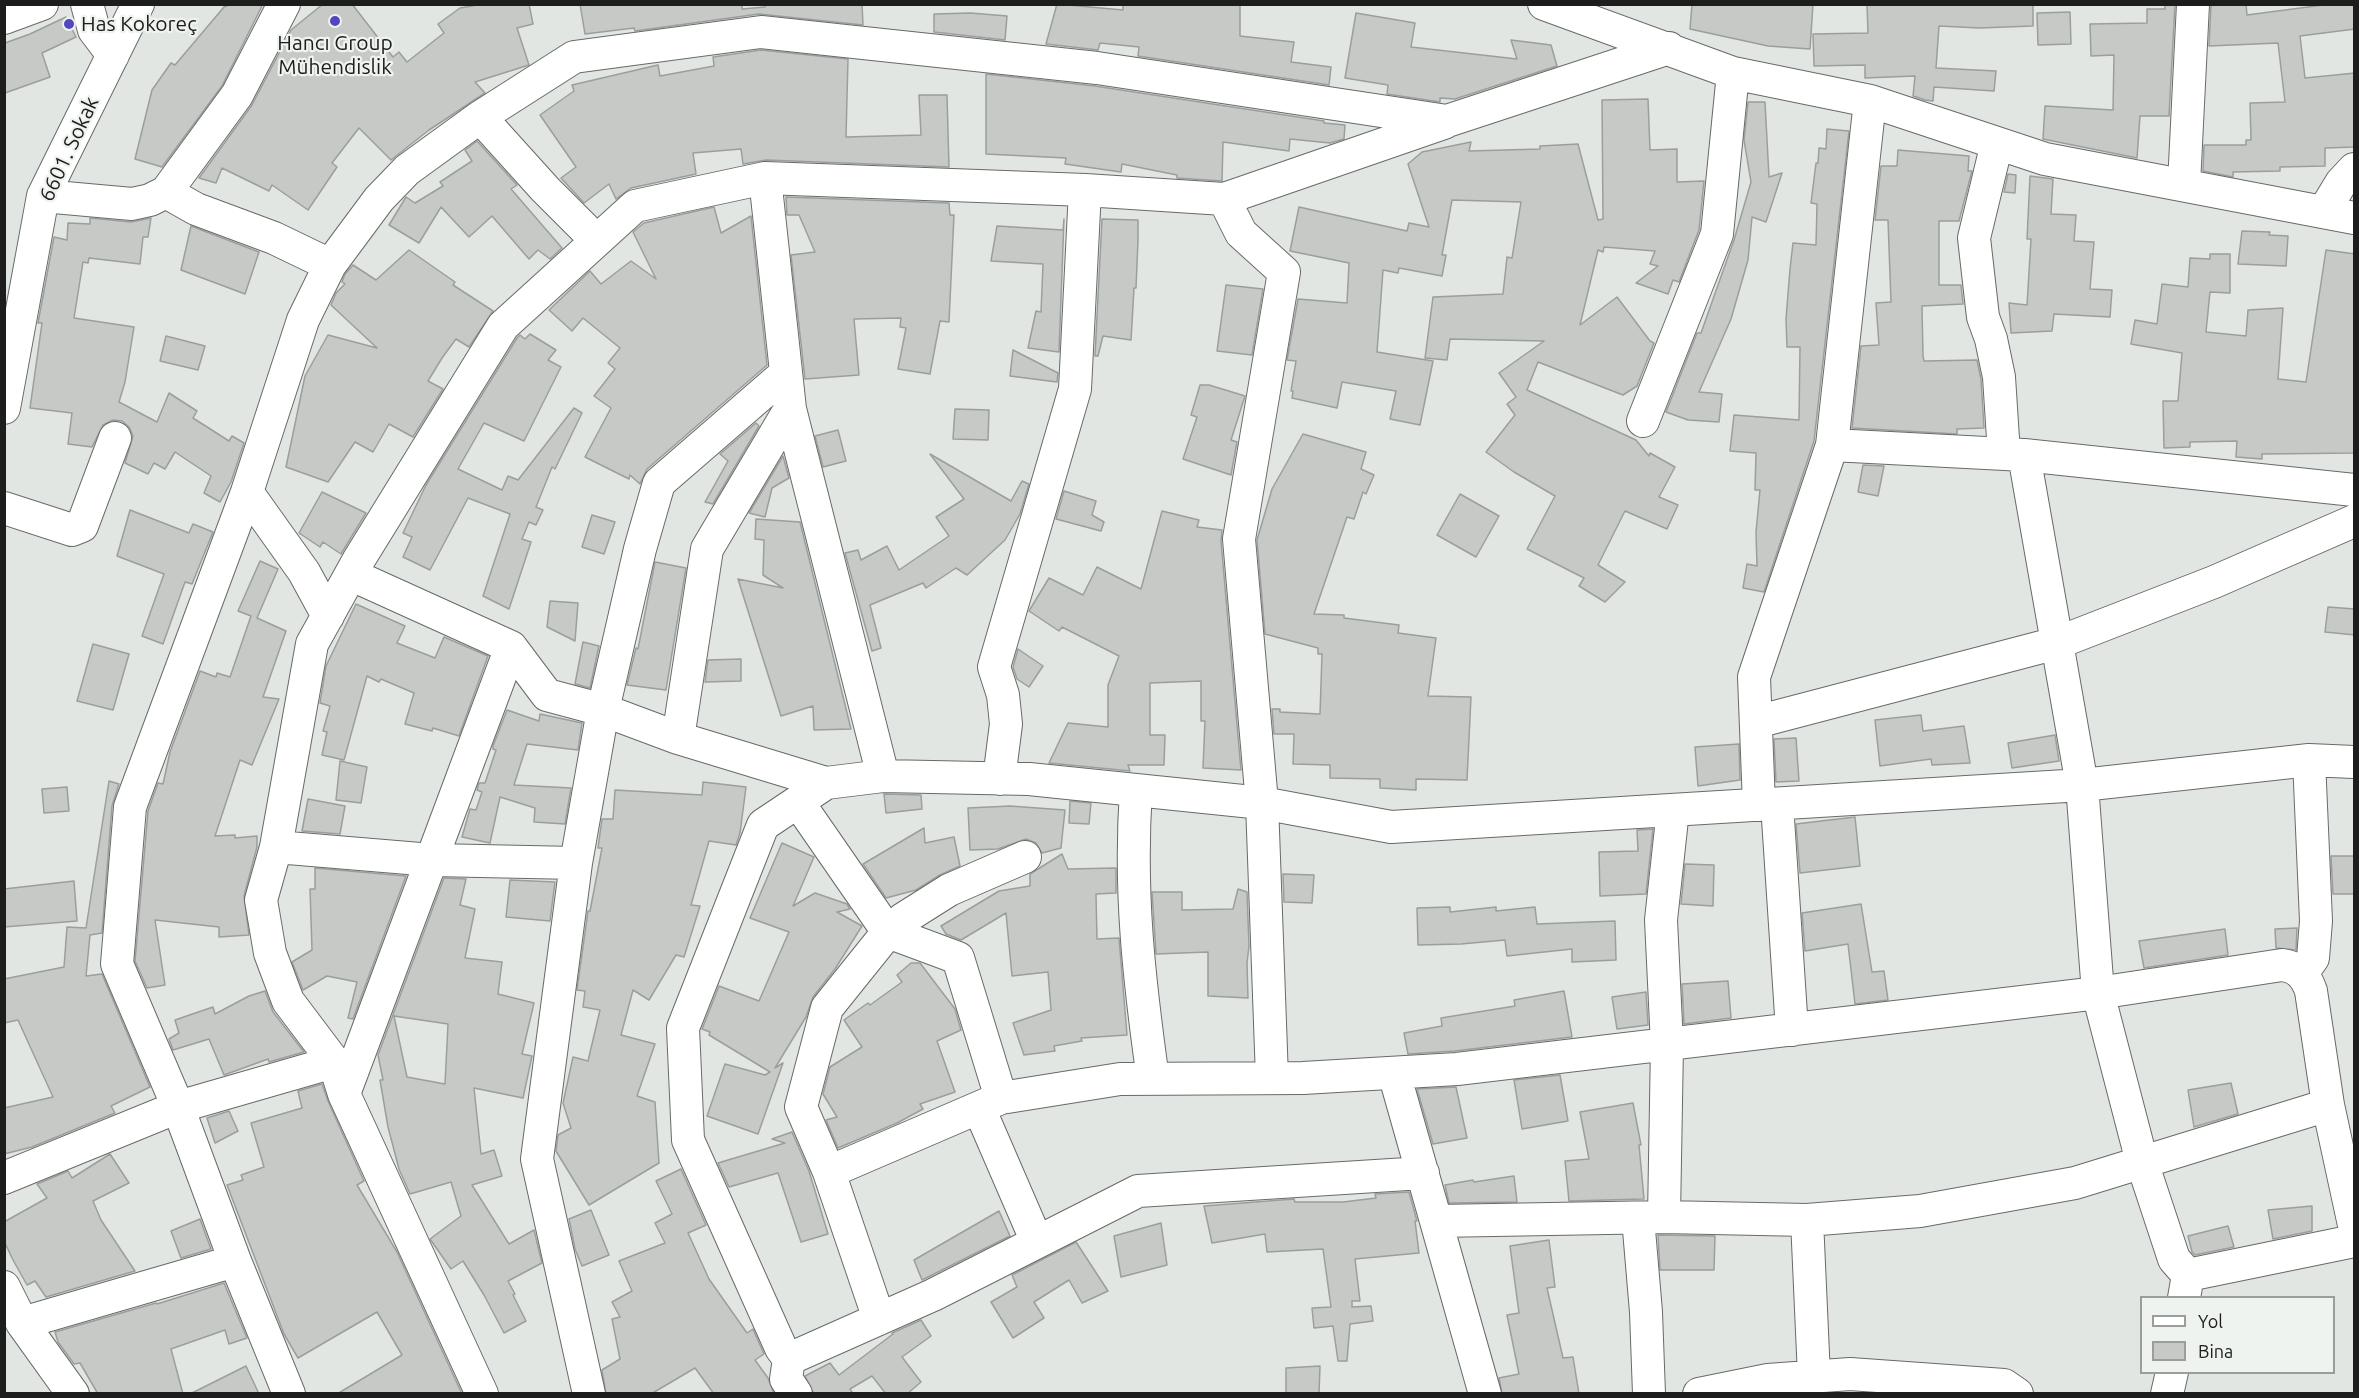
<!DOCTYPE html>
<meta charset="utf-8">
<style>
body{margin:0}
#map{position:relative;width:2359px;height:1398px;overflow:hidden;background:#e2e6e2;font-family:Ubuntu,sans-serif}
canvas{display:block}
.frame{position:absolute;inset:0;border:6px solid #1c1d1c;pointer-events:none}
.legend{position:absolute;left:2140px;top:1296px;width:195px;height:78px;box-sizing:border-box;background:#eff3ef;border:2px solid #9b9d9b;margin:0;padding:8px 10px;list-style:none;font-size:18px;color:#1c1d1c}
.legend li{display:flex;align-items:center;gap:12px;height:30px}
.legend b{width:30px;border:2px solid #9b9d9b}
</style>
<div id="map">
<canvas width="2359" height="1398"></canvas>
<div class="frame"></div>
<ul class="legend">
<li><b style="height:8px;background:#fff"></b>Yol</li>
<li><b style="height:16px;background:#c6c9c6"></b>Bina</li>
</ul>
</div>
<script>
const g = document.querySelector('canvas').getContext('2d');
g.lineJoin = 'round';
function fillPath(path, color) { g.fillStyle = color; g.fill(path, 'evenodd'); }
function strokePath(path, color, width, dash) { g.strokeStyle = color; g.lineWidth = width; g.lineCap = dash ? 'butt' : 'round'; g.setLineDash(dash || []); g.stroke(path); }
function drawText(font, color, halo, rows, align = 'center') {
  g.font = font + ' Ubuntu,sans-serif'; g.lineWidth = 4.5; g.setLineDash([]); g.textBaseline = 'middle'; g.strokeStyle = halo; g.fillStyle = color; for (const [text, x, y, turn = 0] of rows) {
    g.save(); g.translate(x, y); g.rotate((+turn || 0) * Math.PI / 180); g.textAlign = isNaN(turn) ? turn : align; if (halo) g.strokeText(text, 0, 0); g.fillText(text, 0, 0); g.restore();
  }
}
const building = new Path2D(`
 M232,4h31l-41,82 -60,81 -27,-8 17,-69 19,-27 4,2 49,-58z
 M323,4h29l41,53 6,-5 8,10 37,-29 -6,-9 22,-16 23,-4h46l4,20 -16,4 12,37 -54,17 10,11 -56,37 -38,30 -32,-32 -27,35 5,4 -29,43 -36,-25 -3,6 -47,-23 -6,15 -17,-5 53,-73 39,-75z
 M580,4h162v5l23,-2v-3h97l1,21 -104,-11 -124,17 -1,-3 -49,6z
 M1057,4l66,6v-6h117v32l54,6 -3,20 40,5 -2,18 -191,-29 1,-9 -39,-4 -2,7 -52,-6z
 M1692,4h121l-3,45 -42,-3 -78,-17z
 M1867,4h166v22l-54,2 -40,-2 -3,42 60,3 -2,20 -60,-4 -1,14 -8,-1 -12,-4 2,-20 -50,2v-13l-51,1 -1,-32 55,-1z
 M2165,4h10l-6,112h-29l-3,42 -94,-19 2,-33 68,4 1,-55 -23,1 -1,-32 57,-1v-14h18z
 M2211,4h35l1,11 84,-11h24v25l-55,7 5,42 50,-5v74l-30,1v18l-45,1v4l-47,1v5l-30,-6 1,-26h42v-5h5l-1,-37 35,-1 -7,-59 -69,3z
 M2070,12l1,32 -33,1 -1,-32z
 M971,13l36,3 -2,24 -71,-8v-18z
 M1356,13l59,10 -4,24 106,12 -6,-19 40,5 6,21 -102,33 -15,-1v4l-53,-8 1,-9 -43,-7z
 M66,17l10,20 -34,16 8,24 -45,16v-50l25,-9z
 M761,50l87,9 -2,78 75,-2 -2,-40h28l2,72 -183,-7 -23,4 -2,-15 -48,4 3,21 -65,14 -15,11 -7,-15 -25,19 -23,-25 15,-11 -36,-52 34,-24 -2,-6 86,-20 2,11 54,-10 -1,-9z
 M986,74l109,12 229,35v2l21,2 -1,14 -14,4 -40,-4 -1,12 -66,-9 -1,39 -45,-3v-3l-55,-11 -1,8 -56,-8 1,-6 -80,-4z
 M1648,99l2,51 27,-1v33l27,-1 -5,49 -20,52 -6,-2 -5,14 -32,-11 22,-17 -8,-2 5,-13 -51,-4 -1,5 -5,-2 -18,75 37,-28 33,44 4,2 -17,43 -14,9 -85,-33 -11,28 109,50 13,16 1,-3 25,14 -16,30 19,8 -11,24 -42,-18 -27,54 27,17 -20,20 -26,-16 5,-8 -57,-29 28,-53 -41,-24 -28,-20 29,-37 -8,-11 9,-7 -17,-24 45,-32 -94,-2 -3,21 -22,-2 8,-61 70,-3 4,-37 5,1 9,-56 -69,-2 -10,55h4l-4,21 -43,-8 -1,5 -15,-3 -6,82 56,9 -13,64 -30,-6 6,-28 -54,-9 -5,26 -45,-10 1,-7h-2l5,-30 -9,-1 11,-61 49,4 2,-40 -59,-12 9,-44 108,24 2,-8 20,4 -21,-63 14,-12 49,-10 -2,9 71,-2v-3l38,-2 20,76 5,-1 -1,-119z
 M1748,102h17l4,75 13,-4 -16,49 -14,-5 -4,43 -17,59 -32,73 23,2 -3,28 -31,-2 -22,-8 31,-79h4l33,-93 17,-58 -7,-42z
 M1827,129l22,2 -35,310 -50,151 -21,-4 4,-24 10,2 -1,-34 4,-42h-5l1,-37 -26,-2 4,-36 65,5 1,-73h-13l-1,-28 4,-50 3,-26 23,2 1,-41 -6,-1 5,-40h2l1,-15 7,1z
 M477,141l40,44 -6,4 51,59 -12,11 -12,-9 -9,9 -37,-43 -23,21 -28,-30 -22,36 -30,-18 17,-28 9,6 28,-17 -3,-4 32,-21 -7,-11z
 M1898,150l71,6 -1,15h4l-13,50h-20v64h22l2,19 -41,2 1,50 1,5 53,-1 4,19 3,49 -27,1v5l-105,-6 9,-82 18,-1 -3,-42 15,-1 -3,-82h-13l6,-54h16z
 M2008,174l8,1 -1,18 -11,-1z
 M2030,176l23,3 -2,35 25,1 -2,26 20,1 -4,47 22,1 -2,27 -56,-3 -2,17 -41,2 -2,-30 18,2 4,-66h-4z
 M786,197l163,6 1,12h4l-5,107 -9,-1 -10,53 -32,-5 8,-41 -6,-1 1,-9 -47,1 5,56 -54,4 -14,-124 24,-3 -16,-37h-12z
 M714,207l7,26 30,-17 16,149 -120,104 -7,15 -10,-9 -1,4 -44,-22 26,-49 -17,-12 21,-27 -7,-6 12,-15 -37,-30 -11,13 -23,-21 41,-39 11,13 30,-23 25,18 -23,-47 11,-9z
 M90,218l41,4 20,-4 -3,19h-5l-3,27 -51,-6 -1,5 -5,-1 -9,56 60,9 -9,55 -6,20 38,20 12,-29 28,18 -4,7 36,23 3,-5 12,7 -13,39 -11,20 -16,-9 7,-17 -36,-24 -10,17 -11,-6 -6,11 -23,-11 8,-27 -4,-9 -7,-6 -9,-1 -10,5 -11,22 -24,-3 4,-31 -42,-5 12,-85h-4l16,-86 13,3 1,-17 22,1z
 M1064,219l-5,133 -31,-4 8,-37 5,1 2,-48 -52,-3 6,-35 66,4z
 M1102,219l36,1v21l-2,47h-2l-3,52 -28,-4 -5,20h-3z
 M191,226l68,26 -14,42 -64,-24z
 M2242,231l28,1 -1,3 19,1 -2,30 -48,-2z
 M409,250l46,32 -2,3 40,26 -24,36 -13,-8 -14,19 -14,23 15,8 -30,48 -24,-13 -16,28 -18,-10 -27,40 -42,-15 19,-91 23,-41 49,13 -46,-43 5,-12 9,-9 -3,-2 3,-8 8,-9 23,15z
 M2326,250l29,4v199l-93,1v5l-26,-2 1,-16 -47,1v5l-26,1 -1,-47h15l4,-48 -51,-9 4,-24 22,4 5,-40 26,3 2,-29 20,1v-5h20v39l-20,-1 -4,40 40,4 2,-26 35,-2 -5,71 28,3z
 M1226,285l37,4 -11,66 -35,-4z
 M530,334l26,16 -8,10 13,7 -37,74 -40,-18 -26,46 44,21 6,-14 10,4 56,-72 8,5 -27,56 -3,-2 -16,40 7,3 -7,15 -7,-3 -7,17 9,3 -22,67 -26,-13 27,-82 -42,-16 -38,72 -27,-13 9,-20 -9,-4 23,-48 91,-147 3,-3 5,4z
 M166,336l39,10 -7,24 -38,-9z
 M1013,350l45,23 -1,9 -47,-6z
 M1200,385h9l36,11 -14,44 6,2 -6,33 -48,-16 14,-42 -6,-2z
 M955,409l34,1 -1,30 -35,-1z
 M756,423l3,3 -46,78 -8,-2 23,-41 -8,-7z
 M838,430l8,31 -23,6 -8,-31z
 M1303,434l63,18 -5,17 13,6 -8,19 -3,-2 -9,27 -7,-2 -33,97 30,1v3l55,7 -1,8 38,5 -8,58 43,1 -4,83 -51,-1v11l-36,-2v-9l-50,-1v-13l-37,-1 1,-30h-20l-2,-25h8v3l40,2 2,-60h-4v-6l-53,-14 -8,-94 15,-51z
 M930,454l81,47 11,-20 7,3 -9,30 -15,26 -38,35 -11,-7 -30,20 -3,-5 -53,22 11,43 -9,3 -27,-98 13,-3 3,10 26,-14 12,24 50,-34 -13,-19 28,-18z
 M783,456l6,22 -17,10 -7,29 -16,-4z
 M1863,465l21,1 -6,30 -20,-4z
 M1064,491l32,10 -4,14 12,7 -3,9 -45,-12z
 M322,492l44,21 -25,41 -18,-12 -3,5 -21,-14z
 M1460,494l39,22 -23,41 -39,-22z
 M130,510l59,23 4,-9 20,8 -21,52 -7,-2 -22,62 -21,-8 22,-62 -47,-18z
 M1162,511l37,9 -2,7 25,3 -1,11 20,229 -38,-2 2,-47h-4v-40l-51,2v52h15l-1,30h-36l2,6 -81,-8 19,-40 40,4v-42l11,-29 -57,-29 -3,4 -30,-20 20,-33 34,17 14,-28 44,22z
 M592,515l23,7 -11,32 -22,-7z
 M756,519l44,3 51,207 -37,1 -1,-24 -32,10 -43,-137 45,9 -20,-13 1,-35 -9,-1z
 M260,561l18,8 -21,49 29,13 -23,66 16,2 -27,66 -12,-5 -25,76 20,-1v3l22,-2v11l-13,49 5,39 -30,2v-10l-64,-7 10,65 -18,3 -12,-27 13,-150 10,-28 5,1 7,-32 30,-81 16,6 1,-4 13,4 21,-61 -13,-5z
 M655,562l31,6 -20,122 -39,-5 9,-37 2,1z
 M550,601l28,2 -3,38 -28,-14z
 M356,604l49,22 -8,17 38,15 9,-21 44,19 -29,80 -26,-8 -1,3 -27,-7 9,-31 -33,-14 -2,3 -12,-6 -23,84 -22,-5 5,-23 -4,-1 7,-25 -10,-3 6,-37z
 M2328,607l27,2v26l-30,-3z
 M583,642l16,4 -9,42 -15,-4z
 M93,644l36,10 -16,56 -36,-9z
 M1018,649l25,17 -14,21 -12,-8 -4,-12z
 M741,659v22l-36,1 3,-22z
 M507,710l32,11 1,-7 42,9 -4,27 -51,-6 -13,41 57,3 -6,36 -31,-2 1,-14 -35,-11 -10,46 -28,-6 8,-28 6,1 6,-18 -5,-2 2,-7h6l11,-33 -3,-1v-3z
 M1921,715l2,16 41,-5 6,37 -38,2 -1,-6 -51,7 -5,-46z
 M2055,735l4,26 -47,7 -4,-25z
 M1796,738l3,43 -23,1 -2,-43z
 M1739,744l1,36 -42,6 -3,-39z
 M340,761l27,6 -6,36 -25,-3z
 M109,781l10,3 -7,22 -10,127 -12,2 -4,41 16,-2 48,113 -39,19 4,7 -83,34 -28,7v-46l49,-11 -35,-77 -14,3v-44l60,-12 3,-40 19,1z
 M703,782l43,5 -6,46 -4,12 -27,-4 -18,64 9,1 -16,51 -8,-2 -27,45 -16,-10 -12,45 34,9 -18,52 18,6 4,61 -70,42 -33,-54 2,-16 13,-7 -8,-25 10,-46 15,4 12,-51 -17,-3 2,-16 -8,-1 11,-79h2l12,-63h-4l4,-29h11l2,-29 87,5z
 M67,787l2,24 -25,2 -2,-24z
 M884,794l37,1 1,14 -36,4z
 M308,799l37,7 -5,28 -38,-3z
 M1070,801l21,2 -2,21 -20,-1z
 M1010,806l55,4 -4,38 -19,5 -6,-10 -10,-4 -28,10 -28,1 -2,-42z
 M1855,817l5,49 -60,7 -4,-49z
 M924,828l1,15 29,-6 6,29 -20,9 -24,15 -30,8 -23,-34z
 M1653,829l-7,65 -46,2 -1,-44 39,-1 -1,-21z
 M782,843l32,14 -21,49 22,-13 32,11 3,5 -13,3 25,14 -27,43 -22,28 -7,20 -31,51 8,-5 -25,71 -51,-18 18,-52 40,11 5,-3 -61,-37 1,-3 -8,-3 17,-43 40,15 30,-69 -39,-14z
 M1062,854l6,15 48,-1v25l-20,1 1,45 22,-1 8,97 -46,3 1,3 -28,5 1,5 -31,4 -11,-32 38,-13 -3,-38 -36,4 -6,-63 -45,27 -15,-6 -5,-8 58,-35 31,-5v-12z
 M2331,856h24v38h-22z
 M1685,864l29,1 -1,41 -32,-2z
 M315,868l91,8 -53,143 -5,-1 9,-36 -30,-6 -24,14 -11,-28 20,-12 -2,-61h5z
 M1283,874l31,1 -2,28 -28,-1z
 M444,878l22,1 -6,26 15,4 -10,49 37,4 -4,32 36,9 -12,51 10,2 -9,42 -49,-10 7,66 13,-4 8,26 -30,9 37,59 25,-14 8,33 -34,18 7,13 -2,1 13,26 -22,12 -20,-38 -21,-34 -12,8 -21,-30 31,-23 -10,-34 -41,12 -11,-25 -11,-42 -8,-47h3l-5,-25zM394,1016l54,8 -3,60 -38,-7z
 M510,880l45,2 -5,39 -44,-4z
 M74,881l3,40 -73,6v-38z
 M1238,889l9,3 2,54 -2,17 1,35 -40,-2v-44l-52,2 -4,-62h30v18l51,-1z
 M1861,904l11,68 12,-1 4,29 -33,4 -7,-60 -43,7 -3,-38z
 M1450,907v5l46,-5v4l39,-4 2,17 78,-3 1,39 -44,2v-13l-65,7 -2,-16 -44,4 -43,1 -1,-37z
 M2297,928l-1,22 -20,-2 -1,-19z
 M2225,929l3,26 -84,13 -5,-27z
 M911,963h9l35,46 6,21 -24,11 18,51 -35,12 3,5 -26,14 -59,25 -12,-28 11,-3 -14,-23 7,-27 32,-20 -18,-27 24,-17 2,2 32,-23 -5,-7z
 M1728,981l3,37 -47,6 -2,-40z
 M265,991l8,21 31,40 -35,10 -1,-3 -44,16 -15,-36 -36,11 -4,-11 10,-6 -4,-13 38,-13 2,7 34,-18z
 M1564,991l8,46 -117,14 -47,3 -4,-21 38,-7 -1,-8 74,-12 -1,-6z
 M1646,992l2,33 -31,4 -5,-32z
 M1560,1075l8,46 -46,8 -8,-49z
 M2231,1083l7,31 -44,13 -6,-37z
 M322,1084l6,17 36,80 -7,4 40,67 65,142h-125l65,-39 -25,-43 -79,46 -14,-24 -57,-149 16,-5 -2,-5 23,-8 -13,-44 51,-15 -4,-17z
 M1456,1087l11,51 -34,6 -16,-55z
 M1633,1103l8,42h-2l5,54 -75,2 -4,-40 24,-2 -9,-47z
 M229,1111l9,20 -23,12 -8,-25z
 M792,1132l17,39 19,63 -27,8 -23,-69 -49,14 -11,-24 67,-20 -13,-4z
 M110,1154l19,29 -36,18 8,19 34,51 -89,26 -11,-16 -8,4 -14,-25 -9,-19v-19l43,-24 -10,-14 31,-13 4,7z
 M681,1169l25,56 -18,8 21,46 38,54 6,-4 11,25 -9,6 13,18 6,16h-60l-19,-26 -44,26h-45l-4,-24 18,-11 -8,-40 8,-2 -8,-15 20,-11 -13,-30 46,-18 -10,-20 17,-9 -16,-33z
 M1514,1176l3,26 -68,1 -4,-18 28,-5 1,2z
 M1409,1192l8,29h-2l4,32 -64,6 5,42h-8v6l19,-1 2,15 -23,3 -3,37h-9l-5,-35 -19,2 -2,-20 19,-1 -8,-58 -56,3 -2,-18 -53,9 -8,-37 90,-7 1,3h48l33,-4 -1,-4z
 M2312,1206v25l-39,8 -5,-29z
 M591,1210l18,45 -27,11 -7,-17 -6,-30z
 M999,1211l11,25 -88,44 -8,-20z
 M200,1219l11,30 -30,9 -10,-27z
 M1161,1223l6,42 -46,12 -7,-41z
 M2228,1226l6,21 -39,8 -3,-3 -4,-16z
 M1658,1235l57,1 -1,34h-54z
 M1549,1240l6,47 -8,1 16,70 10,-1 6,37h-77l-3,-16 20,-4 -12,-59 12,-2 -9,-67z
 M1076,1242l32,49 -26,12 -13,-23 -35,22 10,16 -31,20 -22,-36 26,-15 -5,-12z
 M224,1283l23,55 -18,6 -4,-14 -54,19 12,45h-85l-18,-31 -6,1 -16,-22 -3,-10 101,-29 1,1z
 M921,1320l10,16 -29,21 19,25 -14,12h-21l-14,-18 -22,13 3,5h-39l-9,-18 25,-13 9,12 54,-41 -1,-1z
 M246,1366l13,28h-69z
 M1320,1366l-1,28h-33v-26z`);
const minor = new Path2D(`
 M87,4l7,26 19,25
 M1544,4l189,69 137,28 175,58 309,59
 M4,18l38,-14
 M480,117l65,72 51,51
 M1997,143l-23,95 9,79 8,22 8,38 5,77
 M765,178l25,231 93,367
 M2184,184l9,-180
 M166,192l30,17 78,29 56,27
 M43,196l89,8 18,-4 16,-8 71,-97 47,-91
 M1224,199l17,34 43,39 -45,267 23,264 10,275
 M2324,211l17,-28 13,-14
 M4,408l39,-212 95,-192
 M1643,421l74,-187 16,-161
 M1832,445l192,10 330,35
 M2024,455l58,330 16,208 44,169 32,97 14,16 -4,23
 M247,492l57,80 24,44
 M4,508l68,22 10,-4 33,-88
 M352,575l159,72 36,48 56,15 75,28 148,45
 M1756,722l301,-79 157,-61 140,-61
 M678,738l29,-189 83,-140
 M999,779l7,-55 -3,-29 -9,-28 81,-278 10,-199
 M1136,790c-7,101 3,189 17,289
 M798,802l90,130 70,26 43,140
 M1777,804l15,226
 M1759,805l-5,-128 78,-232 38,-344
 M276,847l156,13 144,3
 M2302,973l11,-15 3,-37 -7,-161
 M1394,1073l91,321
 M344,1094l167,-447
 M979,1108l58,134
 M829,1172l172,-74 119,-19 183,-1 154,-9 641,-76 184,-28c16,2 24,11 29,26l17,114 26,120
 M4,1178l174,-71 156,-45
 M1664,1217l3,-172 -6,-125 12,-110
 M1638,1218l8,94 3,82
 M1807,1220l7,156
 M1437,1221l227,-4 143,3 113,-9 155,-28 253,-78
 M2188,1275l166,-34
 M4,1287l18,36 51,71
 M879,1319l-50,-147 -28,-65 26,-99 61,-76 15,-13 46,-29 76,-33
 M22,1323l213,-62
 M789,1359l144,-64 205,-104 285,-18
 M289,1394l-54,-133 -57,-154 -61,-143 13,-157 117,-315 56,-172 27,-55 49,-66 28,-29 73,-53 94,-60 187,-25 336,36 350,53 222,-73
 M482,1394l-138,-300 -10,-32 -46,-61 -18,-48 -9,-53 15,-53 36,-203 46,-83 145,-235 132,-120 130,-28 320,12 139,9 220,-76
 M589,1394l-52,-235 39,-296 27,-153 37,-161 19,-66 127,-110
 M796,1394l-10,-15 3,-20 -8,-11 -93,-208 -5,-112 80,-203 63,-42 57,-7 146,3 233,24 129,24 691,-42 227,-25 45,2
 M1699,1394l69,-14 82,-6 154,11 13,9
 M2167,1394l5,-22`);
const markers = [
 [335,21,6,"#5347bf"],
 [69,24,6,"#5347bf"]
];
const poiNames = [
 ["Has Kokoreç",81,24],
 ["Hancı Group",335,43,"center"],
 ["Mühendislik",335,67,"center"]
];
const streetNames = [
 ["6601. Sokak",69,149,-65]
];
fillPath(building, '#c6c9c6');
strokePath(building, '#9b9f9b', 1.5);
strokePath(minor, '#676b67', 34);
strokePath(minor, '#fff', 32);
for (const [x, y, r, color] of markers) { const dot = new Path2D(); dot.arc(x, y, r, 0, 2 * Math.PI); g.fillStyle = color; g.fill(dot); strokePath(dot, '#eff3ef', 2); }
drawText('21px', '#1c1d1c', '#eff3ef', poiNames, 'left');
drawText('21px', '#1c1d1c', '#eff3ef', streetNames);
</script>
